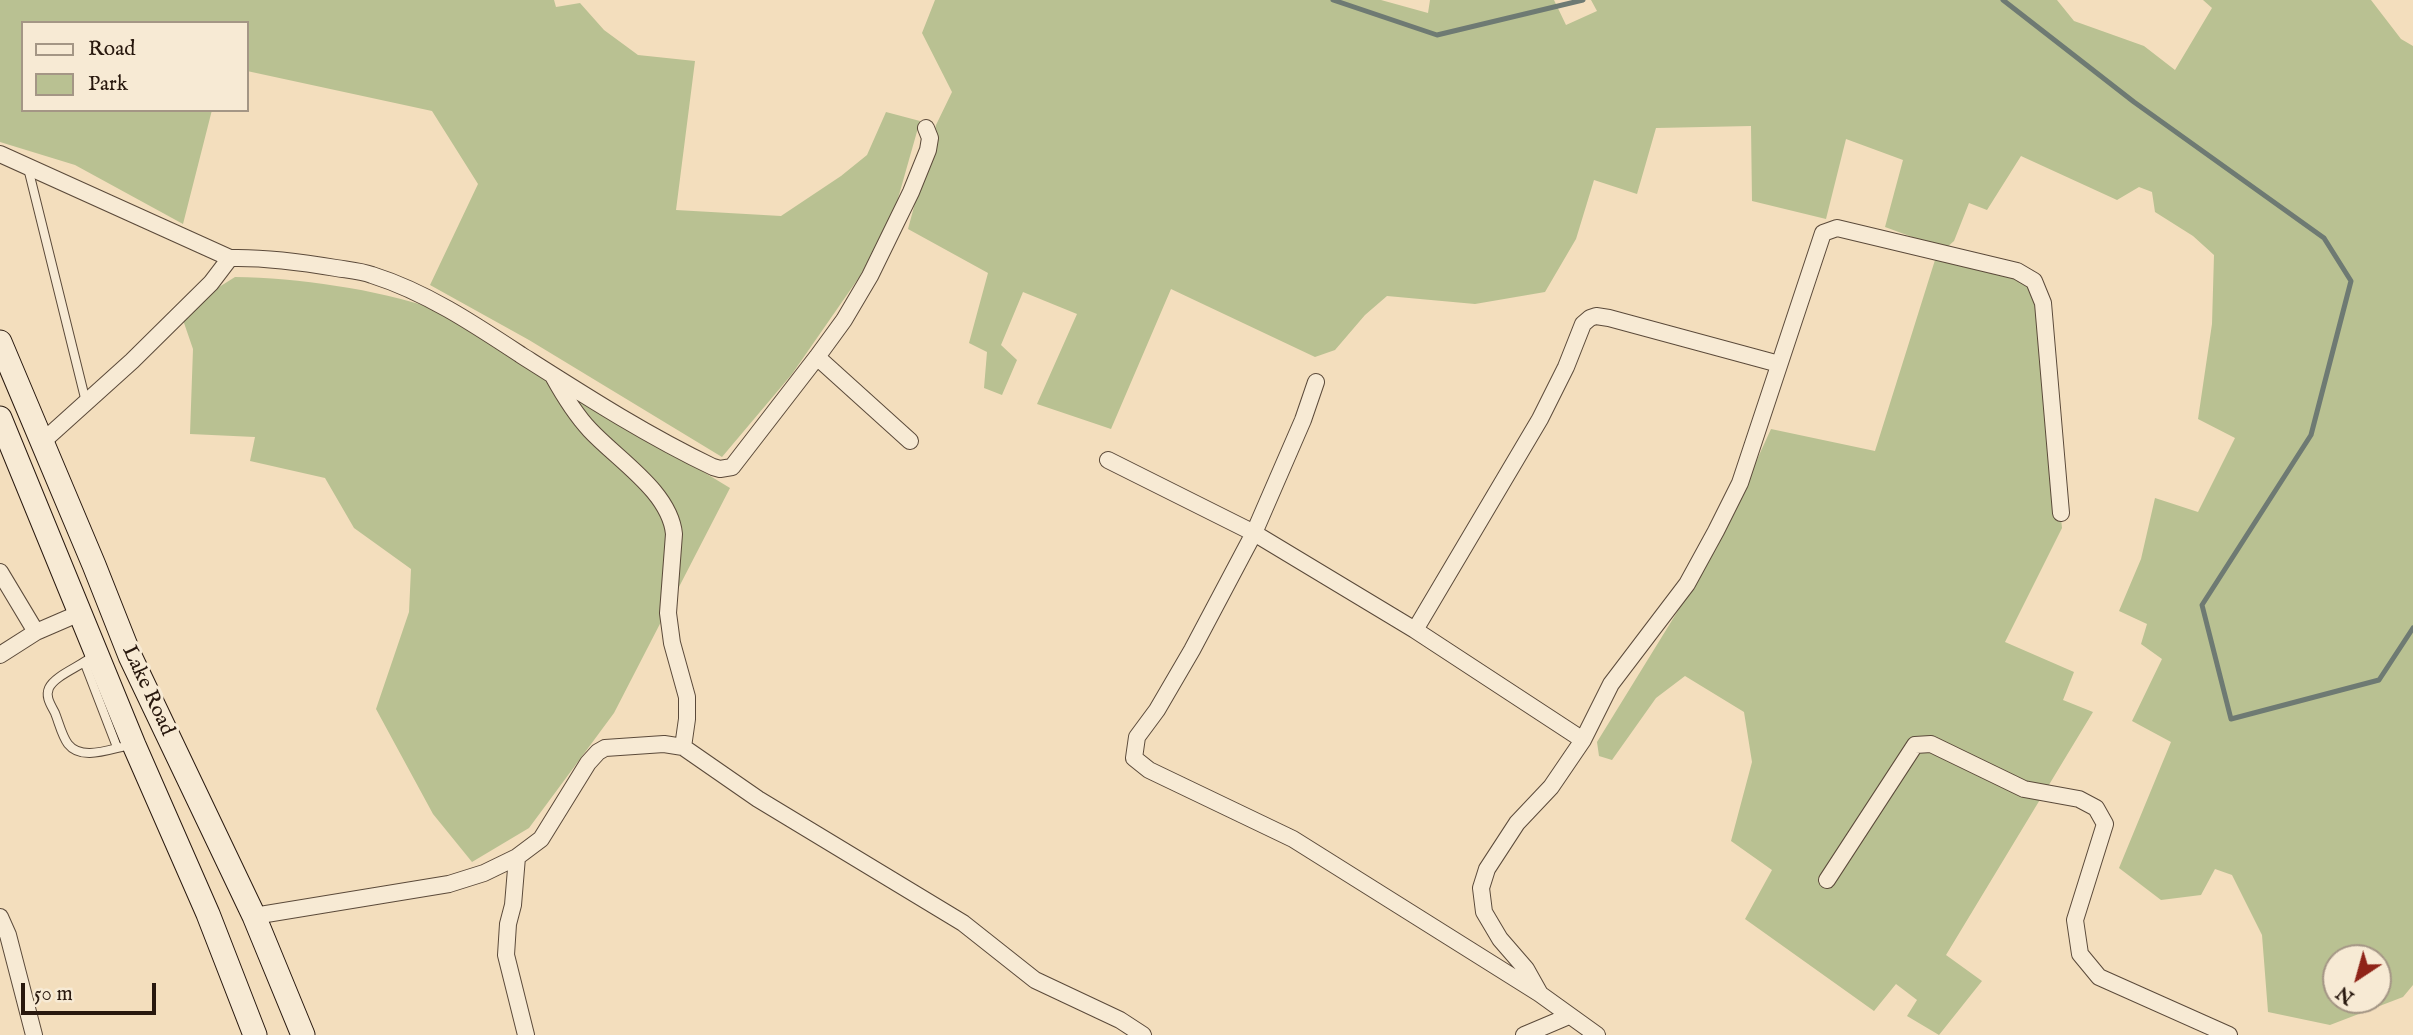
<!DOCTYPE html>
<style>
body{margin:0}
#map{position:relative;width:2413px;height:1035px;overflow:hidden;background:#f3debd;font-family:"IM FELL English",serif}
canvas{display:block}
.legend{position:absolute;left:21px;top:21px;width:228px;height:91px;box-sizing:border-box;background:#f7ead4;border:2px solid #a49685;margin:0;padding:9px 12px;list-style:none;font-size:21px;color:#28180e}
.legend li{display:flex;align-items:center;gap:14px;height:35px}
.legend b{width:35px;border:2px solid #a49685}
.north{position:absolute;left:2322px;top:944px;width:70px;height:70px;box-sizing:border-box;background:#f7ead4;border:2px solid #a49685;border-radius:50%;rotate:216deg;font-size:19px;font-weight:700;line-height:28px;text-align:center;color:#28180e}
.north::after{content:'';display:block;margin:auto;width:24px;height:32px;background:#8f2418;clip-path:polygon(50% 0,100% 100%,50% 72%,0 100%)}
.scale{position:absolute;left:21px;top:983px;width:135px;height:32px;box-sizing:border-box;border:4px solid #28180e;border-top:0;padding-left:9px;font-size:21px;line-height:24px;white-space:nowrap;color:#28180e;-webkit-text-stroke:5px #f7ead4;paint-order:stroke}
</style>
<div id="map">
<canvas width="2413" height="1035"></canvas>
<ul class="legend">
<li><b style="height:9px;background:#f7ead4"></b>Road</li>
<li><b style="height:19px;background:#b9c192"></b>Park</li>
</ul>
<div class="north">N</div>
<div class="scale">50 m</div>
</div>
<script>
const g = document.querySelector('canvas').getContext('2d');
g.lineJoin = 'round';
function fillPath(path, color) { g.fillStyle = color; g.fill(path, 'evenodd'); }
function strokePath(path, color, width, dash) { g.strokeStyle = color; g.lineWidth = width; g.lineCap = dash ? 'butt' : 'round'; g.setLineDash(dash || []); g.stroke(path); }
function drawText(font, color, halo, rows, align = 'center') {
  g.font = font + ' "IM FELL English",serif'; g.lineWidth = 6; g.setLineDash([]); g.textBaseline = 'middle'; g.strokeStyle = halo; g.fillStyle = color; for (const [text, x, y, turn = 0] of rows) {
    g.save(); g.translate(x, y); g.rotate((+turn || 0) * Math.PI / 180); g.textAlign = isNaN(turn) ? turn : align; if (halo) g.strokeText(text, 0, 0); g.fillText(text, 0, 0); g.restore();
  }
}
const green = new Path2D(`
 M0,0h554l2,7 24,-4 24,27 34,25 57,6 -19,149 105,6 60,-40 26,-21 19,-43 34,9 -25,88 -35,67 -68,98 -70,83 -193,-117 -99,-55 48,-101 -46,-73 -185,-40v-48h-224v87h189l-29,114 -108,-59 -75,-23z
 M935,0h446l47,13 2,-13h124l12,25 31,-14 -6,-11h466l17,21 70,25 31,24 37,-62 -9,-8h168l30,39 12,7v939l-10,12 -73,28 -62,-13 -6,-77 -30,-60 -17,-6 -14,26 -40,5 -42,-32 52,-126 -39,-21 30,-62 -21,-15 6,-20 -28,-13 22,-52 14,-61 43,14 37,-74 -37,-19 14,-95 2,-69 -21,-19 -38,-24 -3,-20 -13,-5 -22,13 -96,-44 -34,54 -18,-7 -15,38 -9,8 -60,-22 18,-67 -57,-21 -20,80 -74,-18 -1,-75 -95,2 -19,66 -43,-14 -18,59 -31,53 -70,12 -88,-8 -22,19 -30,35 -20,7 -144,-68 -60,140 -74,-25 40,-90 -54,-22 -22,53 16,15 -15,35 -18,-7 3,-36 -18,-9 19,-70 -80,-44 28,-104 16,-33 -30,-59zM2336,958h42v42h-42z
 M1935,260l88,21 15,20 24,227 -57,114 69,30 -11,28 30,12 -147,243 36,26 -43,54 -32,-19 10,-16 -21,-16 -22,27 -129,-92 27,-49 -41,-29 21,-79 -8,-50 -59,-36 -29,22 -44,62 -13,-4 -2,-14 119,-193 55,-120 104,22z
 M235,277c63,1 141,12 200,32l295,179 -116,225 -85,115 -57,34 -39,-48 -57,-105 33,-97 2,-43 -57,-41 -29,-50 -75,-17 5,-24 -65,-3 3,-85 -10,-29 25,-26z`);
const stream = new Path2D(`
 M1333,0l104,35 146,-35
 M2003,0l131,102 190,136 27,43 -40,154 -109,170 29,114 148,-39 34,-52`);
const lane = new Path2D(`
 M28,168l58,234
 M94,655c-12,11 -39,20 -45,33 -4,9 2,17 6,25 4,10 7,23 13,31 14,18 44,4 63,1
 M85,664l32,83`);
const street = new Path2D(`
 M0,154l230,104
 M817,357l93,84
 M553,376c11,20 22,38 37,54 28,30 80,62 84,104l-6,79 4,30 15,54v22l-4,28
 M1316,382l-13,38 -49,113 -62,117 -35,60 -20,27 -3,21 15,12 144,69 247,155 57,41
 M41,443l91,-82 79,-78 19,-25c35,-1 71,4 106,10 12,2 25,3 36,7 54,17 102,49 149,80 63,40 125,80 192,112l7,2 12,-2 85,-110 27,-37 26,-44 41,-84 17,-42 2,-12 -4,-10
 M1108,460l146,73 161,97 168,110
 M0,572l36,60
 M1415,630l125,-211 26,-52 17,-43 7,-6 6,-2 13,2 170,46
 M0,655l36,-23 44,-19
 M1827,880l88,-135 16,-1 93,45 55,10 17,9 9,16 -30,96 5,34 19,23 130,58
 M254,916l195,-32 35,-11 33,-16
 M0,917l8,18 26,100
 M1540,994l-14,-25 -26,-30 -16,-27 -3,-24 6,-19 30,-46 34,-36 32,-47 28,-56 76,-100 29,-53 24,-48 83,-250 14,-5 180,43 17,10 9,22 18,210
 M526,1035l-20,-80 2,-31 5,-19 4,-48 24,-18 47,-76 10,-11 7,-4 59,-4 19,3 75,52 205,124 72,57 85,40 23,15
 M1524,1035l45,-19`);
const secondary = new Path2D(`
 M0,342l94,223 36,91 124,260 49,119
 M0,418l134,327 74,169 47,121`);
const streetNames = [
 ["Lake Road",147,691,65]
];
fillPath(green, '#b9c192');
strokePath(stream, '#6e7a73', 5);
strokePath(lane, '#5b4a3a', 10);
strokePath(street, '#5b4a3a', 18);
strokePath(secondary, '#28180e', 25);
strokePath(lane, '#f7ead4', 8);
strokePath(street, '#f7ead4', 16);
strokePath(secondary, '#f7ead4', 23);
drawText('21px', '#28180e', '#f7ead4', streetNames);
</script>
